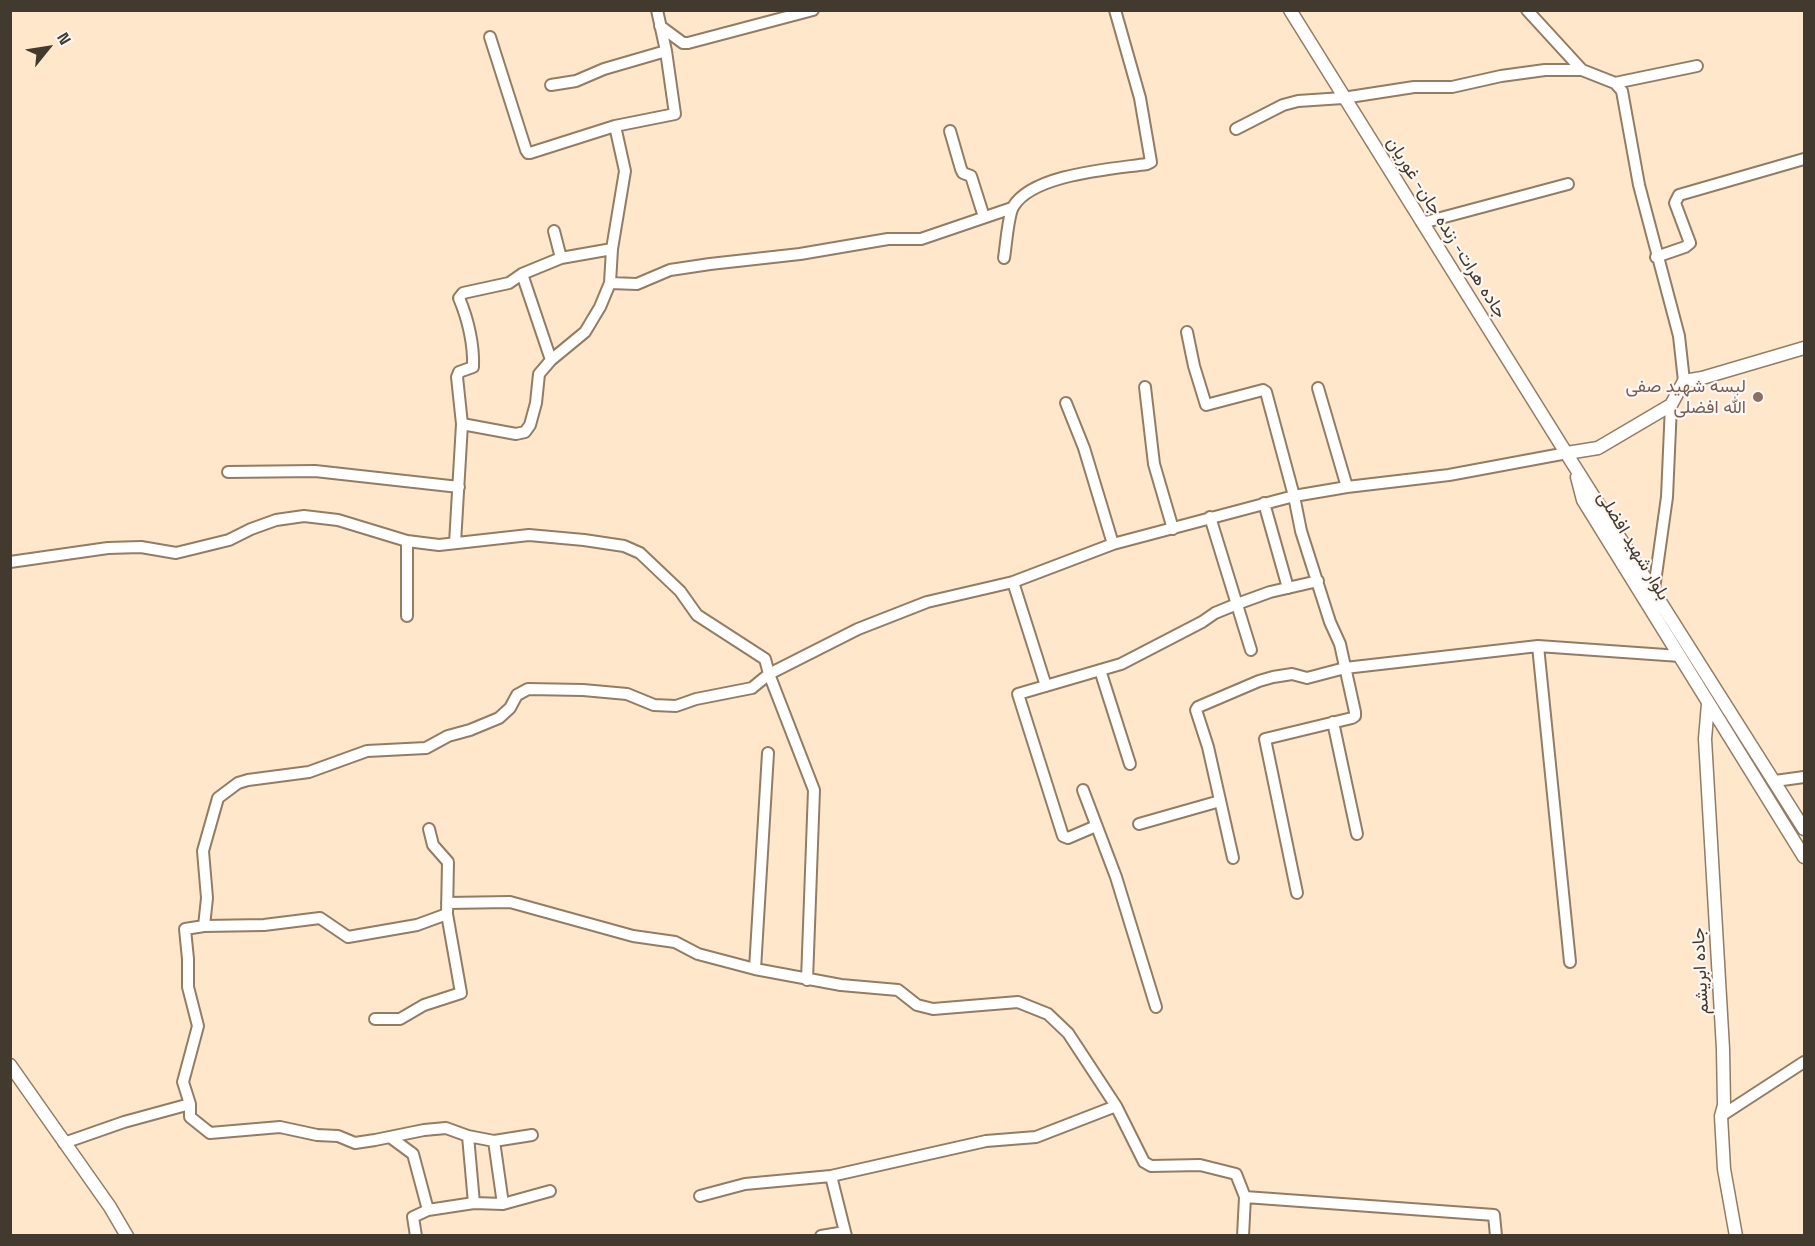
<!DOCTYPE html>
<meta charset="utf-8">
<style>
body{margin:0}
#map{position:relative;width:1815px;height:1246px;overflow:hidden;background:#ffe7cc;font-family:"Space Grotesk",sans-serif}
canvas{display:block}
.frame{position:absolute;inset:0;border:12px solid #433a2f;pointer-events:none}
.north{position:absolute;left:18px;top:18px;width:60px;height:60px;-webkit-text-stroke:4px #fcf7f2;paint-order:stroke;rotate:60deg;font-size:16px;font-weight:700;line-height:24px;text-align:center;color:#433a2f}
.north::after{content:'';display:block;margin:auto;width:21px;height:27px;background:#433a2f;clip-path:polygon(50% 0,100% 100%,50% 72%,0 100%)}
</style>
<div id="map">
<canvas width="1815" height="1246"></canvas>
<div class="frame"></div>
<div class="north">N</div>
</div>
<script>
const g = document.querySelector('canvas').getContext('2d');
g.lineJoin = 'round';
function strokePath(path, color, width, dash) { g.strokeStyle = color; g.lineWidth = width; g.lineCap = dash ? 'butt' : 'round'; g.setLineDash(dash || []); g.stroke(path); }
function drawText(font, color, halo, rows, align = 'center') {
  g.font = font + ' "Space Grotesk",Vazirmatn,sans-serif'; g.lineWidth = 4.5; g.setLineDash([]); g.textBaseline = 'middle'; g.strokeStyle = halo; g.fillStyle = color; for (const [text, x, y, turn = 0] of rows) {
    g.save(); g.translate(x, y); g.rotate((+turn || 0) * Math.PI / 180); g.textAlign = isNaN(turn) ? turn : align; if (halo) g.strokeText(text, 0, 0); g.fillText(text, 0, 0); g.restore();
  }
}
const minor = new Path2D(`
 M1527,10l55,60 33,13 7,8 17,94 40,151 5,45
 M660,26l23,17h5l125,-33
 M490,37l36,113 2,3h2l85,-27 60,-12 -9,-63 -9,-41
 M1615,83l82,-17
 M551,85l25,-4 28,-12 62,-18
 M1236,129l47,-24 15,-4 45,-3 71,-11h38l49,-11 44,-6h37
 M950,131l11,38 2,4 8,3 13,41
 M1422,223l146,-39
 M1656,257l29,-10 5,-4 -15,-40 4,-8 125,-36
 M561,258l51,-9
 M1004,258c2,-12 4,-42 9,-51 19,-33 99,-38 134,-43l4,-2 -11,-64 -25,-88
 M522,274l29,86
 M610,283l27,1 33,-14 40,-6 90,-10 88,-15h33l91,-31
 M1187,332l7,34 12,39 57,-15 3,2 28,104 7,35 29,91 10,22 15,68v4l-3,2 -87,21 32,154
 M1145,387l9,77 19,65
 M1318,388l29,99
 M1066,403l18,45 29,96
 M462,424l54,10 9,-2 5,-7 6,-22 3,-29 12,-14 34,-28 15,-25 10,-24 2,-34 13,-78 -10,-45
 M228,472l87,-1 144,16
 M1264,503l24,85
 M1210,517l41,133
 M407,541v75
 M455,543l7,-119 -5,-47 2,-5 14,-5c1,-22 -5,-48 -14,-69l4,-5 46,-10 13,-9 39,-16 -7,-27
 M10,562l98,-14 33,-1 35,6 53,-13 22,-11 25,-9 28,-4 34,4 69,21 32,4 90,-10 55,5 40,6 16,7 40,38 17,24 68,44 4,15 45,116 -7,190
 M1013,582l33,104
 M1654,589l13,-92 4,-92
 M1538,646l32,316
 M1100,670l30,94
 M1333,722l24,112
 M1775,781l29,-4
 M1083,790l33,87 40,130
 M1139,824l81,-23
 M1096,826l-28,12 -5,-2 -45,-142 103,-30 81,-42 13,-9 22,-9 33,-12 48,-11
 M1233,858l-25,-111 -12,-37 2,-3 61,-26 14,-4 19,-3 15,4 38,-10 193,-22 142,10
 M447,903l63,-1 123,34 42,6 23,12 57,15 86,16 57,5 19,15 16,4 85,-7 30,12 20,19 48,73 28,56 7,4 49,-1 36,9 9,23 -2,39
 M204,926l60,-1 56,-7 28,19 69,-12 30,-11
 M755,969l13,-216
 M375,1019h25l24,-14 37,-12 -14,-79 1,-52 -15,-17 -4,-16
 M1721,1116l83,-54
 M532,1135l-38,6 -26,-5 -22,-8 -22,2 -49,10 -20,3 -17,-7 -21,-1 -37,-8 -70,6 -20,-16v-13l-7,-22 15,-56 -10,-39v-28l-3,-30 19,-3 3,-28 -4,-47 15,-53 20,-15 10,-3 61,-8 58,-21 59,-3 22,-12 22,-6 29,-12 11,-10 7,-13 11,-6 55,1 44,4 27,11 22,1 20,-7 56,-11 17,-14 89,-45 69,-27 86,-20 100,-38 181,-48 53,-9 102,-12 118,-22
 M468,1136l6,67
 M390,1137l23,17 15,56 -15,7 3,19
 M494,1141l9,63
 M64,1143l60,-21 66,-18
 M831,1176l15,60
 M700,1196l45,-12 86,-8 155,-35 50,-4 80,-31
 M1245,1197l249,18 2,21
 M428,1210l46,-7 29,1 47,-13
 M821,1236l24,-4`);
const major = new Path2D(`
 M1290,10l283,454 231,365
 M1567,453l31,-5 73,-43 13,-24 18,-3 102,-30
 M1577,477l6,23 221,357
 M1708,704l-3,35 18,310 1,56 -3,11 3,53 12,67
 M10,1065l100,142 17,29`);
const markers = [
 [1758,397,6,"#8d6e63"]
];
const streetNames = [
 ["جاده هرات- زنده جان- غوریان",1446,228,58],
 ["بلوار شهید افضلی",1633,546,59],
 ["جاده ابریشم",1701,971,-93]
];
const educationNames = [
 ["لیسه شهید صفی",1746,387],
 ["الله افضلی",1746,408]
];
strokePath(minor, '#927c64', 14);
strokePath(major, '#927c64', 15);
strokePath(minor, '#fff', 10);
strokePath(major, '#fff', 12);
for (const [x, y, r, color] of markers) { const dot = new Path2D(); dot.arc(x, y, r, 0, 2 * Math.PI); g.fillStyle = color; g.fill(dot); strokePath(dot, '#fcf7f2', 2); }
drawText('18px', '#433a2f', '#fcf7f2', streetNames);
drawText('18px', '#785e54', '#fcf7f2', educationNames, 'right');
</script>
